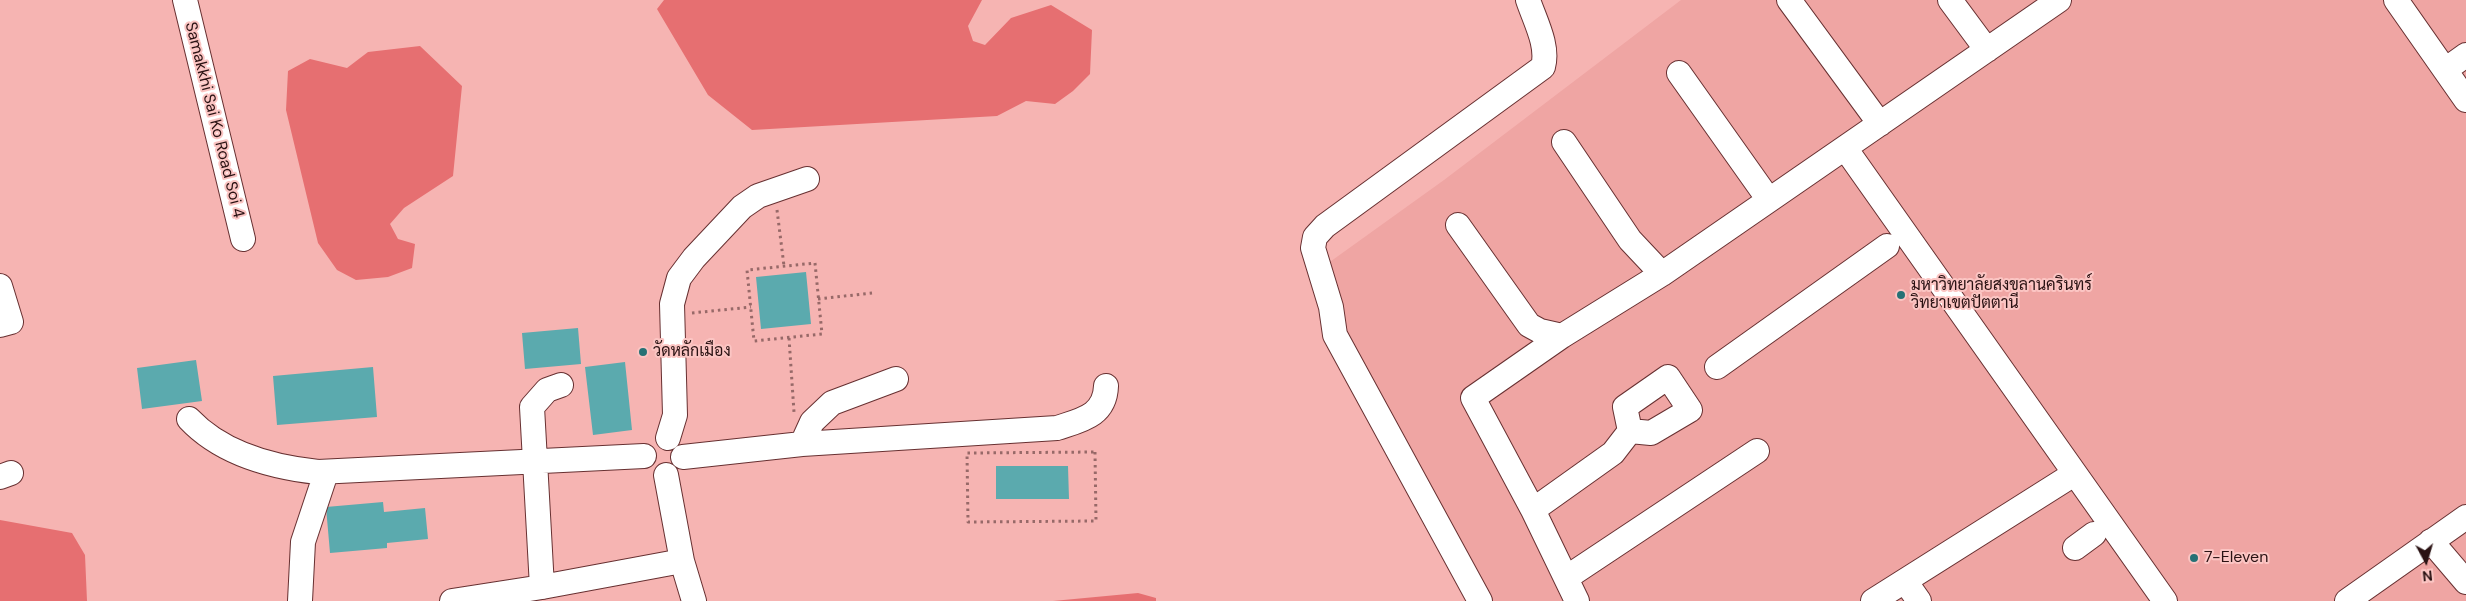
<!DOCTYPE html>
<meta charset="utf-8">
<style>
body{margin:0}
#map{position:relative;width:2466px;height:601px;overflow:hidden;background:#f6b4b2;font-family:"DM Sans",sans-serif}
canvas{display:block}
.north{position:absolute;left:2401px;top:536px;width:50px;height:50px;-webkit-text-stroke:4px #fbc5c3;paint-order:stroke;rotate:174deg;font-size:14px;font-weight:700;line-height:20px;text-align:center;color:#2a1213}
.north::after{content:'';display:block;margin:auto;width:18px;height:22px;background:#2a1213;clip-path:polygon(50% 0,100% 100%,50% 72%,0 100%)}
</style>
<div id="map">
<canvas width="2466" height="601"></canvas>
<div class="north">N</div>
</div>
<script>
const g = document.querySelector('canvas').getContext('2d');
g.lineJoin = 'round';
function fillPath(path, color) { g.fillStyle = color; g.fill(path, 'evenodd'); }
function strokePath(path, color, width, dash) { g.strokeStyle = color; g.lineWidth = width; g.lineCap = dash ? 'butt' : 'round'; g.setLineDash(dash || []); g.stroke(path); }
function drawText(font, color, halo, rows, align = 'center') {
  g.font = font + ' "DM Sans",Sarabun,sans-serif'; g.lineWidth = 4; g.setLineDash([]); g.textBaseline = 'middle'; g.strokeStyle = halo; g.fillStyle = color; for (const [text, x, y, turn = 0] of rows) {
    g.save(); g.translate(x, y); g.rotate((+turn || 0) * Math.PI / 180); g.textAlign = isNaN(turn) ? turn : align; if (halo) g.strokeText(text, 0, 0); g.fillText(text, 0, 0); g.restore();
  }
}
const built = new Path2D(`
 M1681,0h785v601h-975l-98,-179 -49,-97 -17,-61 117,-84z`);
const forest = new Path2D(`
 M664,0h318l-14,26 5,15 12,4 26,-27 40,-13 41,25 -2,44 -17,17 -18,13 -29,-3 -29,15 -245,14 -44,-35 -51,-86z
 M420,46l42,40 -9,90 -49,32 -14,16 8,15 17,5 -3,24 -24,9 -32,3 -19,-10 -19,-27 -32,-133 2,-39 22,-12 37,9 21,-16z
 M0,520l72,13 13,22 2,46h-87z
 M1138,593l18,5v3h-103z`);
const building = new Path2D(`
 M806,272l5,52 -50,5 -5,-52z
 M578,328l3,36 -56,5 -3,-36z
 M196,360l6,41 -60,8 -5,-41z
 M625,362l7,68 -39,5 -8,-68z
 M373,367l4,50 -100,8 -4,-49z
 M996,466h72l1,33h-73z
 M383,502l1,10 41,-4 3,31 -41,4v5l-57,5 -4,-46z`);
const path = new Path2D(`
 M777,210l7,56
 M815,263l7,71 -68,7 -7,-71z
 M818,299l54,-6
 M692,313l59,-6
 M789,338l5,74
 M1095,452l1,69 -128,1 -1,-69z`);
const minor = new Path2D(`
 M185,0l58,239
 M1789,0l91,124
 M1950,0l37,50
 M2396,0l70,100
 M2445,70l21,-15
 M1679,73l90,127
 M1564,142l66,98 32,34
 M1845,148l320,453
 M1458,225l71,100 11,6 22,5
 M0,286l11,36 -11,3
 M1717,367l170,-121
 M189,419c33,35 82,48 129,53l326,-16
 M668,438l7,-23 -3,-111 7,-26 15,-20 48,-51 16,-11 49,-17
 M802,444l10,-22 20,-19 64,-24
 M683,457l119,-13 255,-16c24,-8 48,-12 49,-42
 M666,475l16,86 12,40
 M0,477l11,-4
 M1533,510l80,-57 17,-22 -5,-24 43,-30 22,33 -39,23 -21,-2
 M2431,541l35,41
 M2075,548l19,-14
 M1566,578l191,-127
 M1905,581l14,20
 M542,587l-10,-180 15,-17 14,-5
 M300,601l3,-59 23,-69
 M452,601l90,-14 140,-26
 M1480,601l-145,-266 -4,-28 -18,-59 2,-11 10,-11 218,-159c6,-21 -8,-46 -15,-67
 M1577,601l-44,-91 -60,-112 89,-62 100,-62 397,-274
 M1873,601l201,-127
 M2347,601l119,-84`);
const markers = [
 [1901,295,5,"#267175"],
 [643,352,5,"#267175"],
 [2194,558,5,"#267175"]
];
const streetNames = [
 ["Samakkhi Sai Ko Road Soi 4",214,120,76]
];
const poiNames = [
 ["มหาวิทยาลัยสงขลานครินทร์",1911,286],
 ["วิทยาเขตปัตตานี",1911,304],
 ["วัดหลักเมือง",653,352],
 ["7-Eleven",2204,558]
];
fillPath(built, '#efa5a3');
fillPath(forest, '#e66f71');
fillPath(building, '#5baaae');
strokePath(minor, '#673031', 26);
strokePath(path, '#976968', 3, [2.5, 4]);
strokePath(minor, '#fff', 24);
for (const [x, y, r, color] of markers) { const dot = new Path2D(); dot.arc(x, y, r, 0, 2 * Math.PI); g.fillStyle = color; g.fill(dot); strokePath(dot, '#fbc5c3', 2); }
drawText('16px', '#2a1213', '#fbc5c3', streetNames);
drawText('16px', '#2a1213', '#fbc5c3', poiNames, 'left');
</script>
